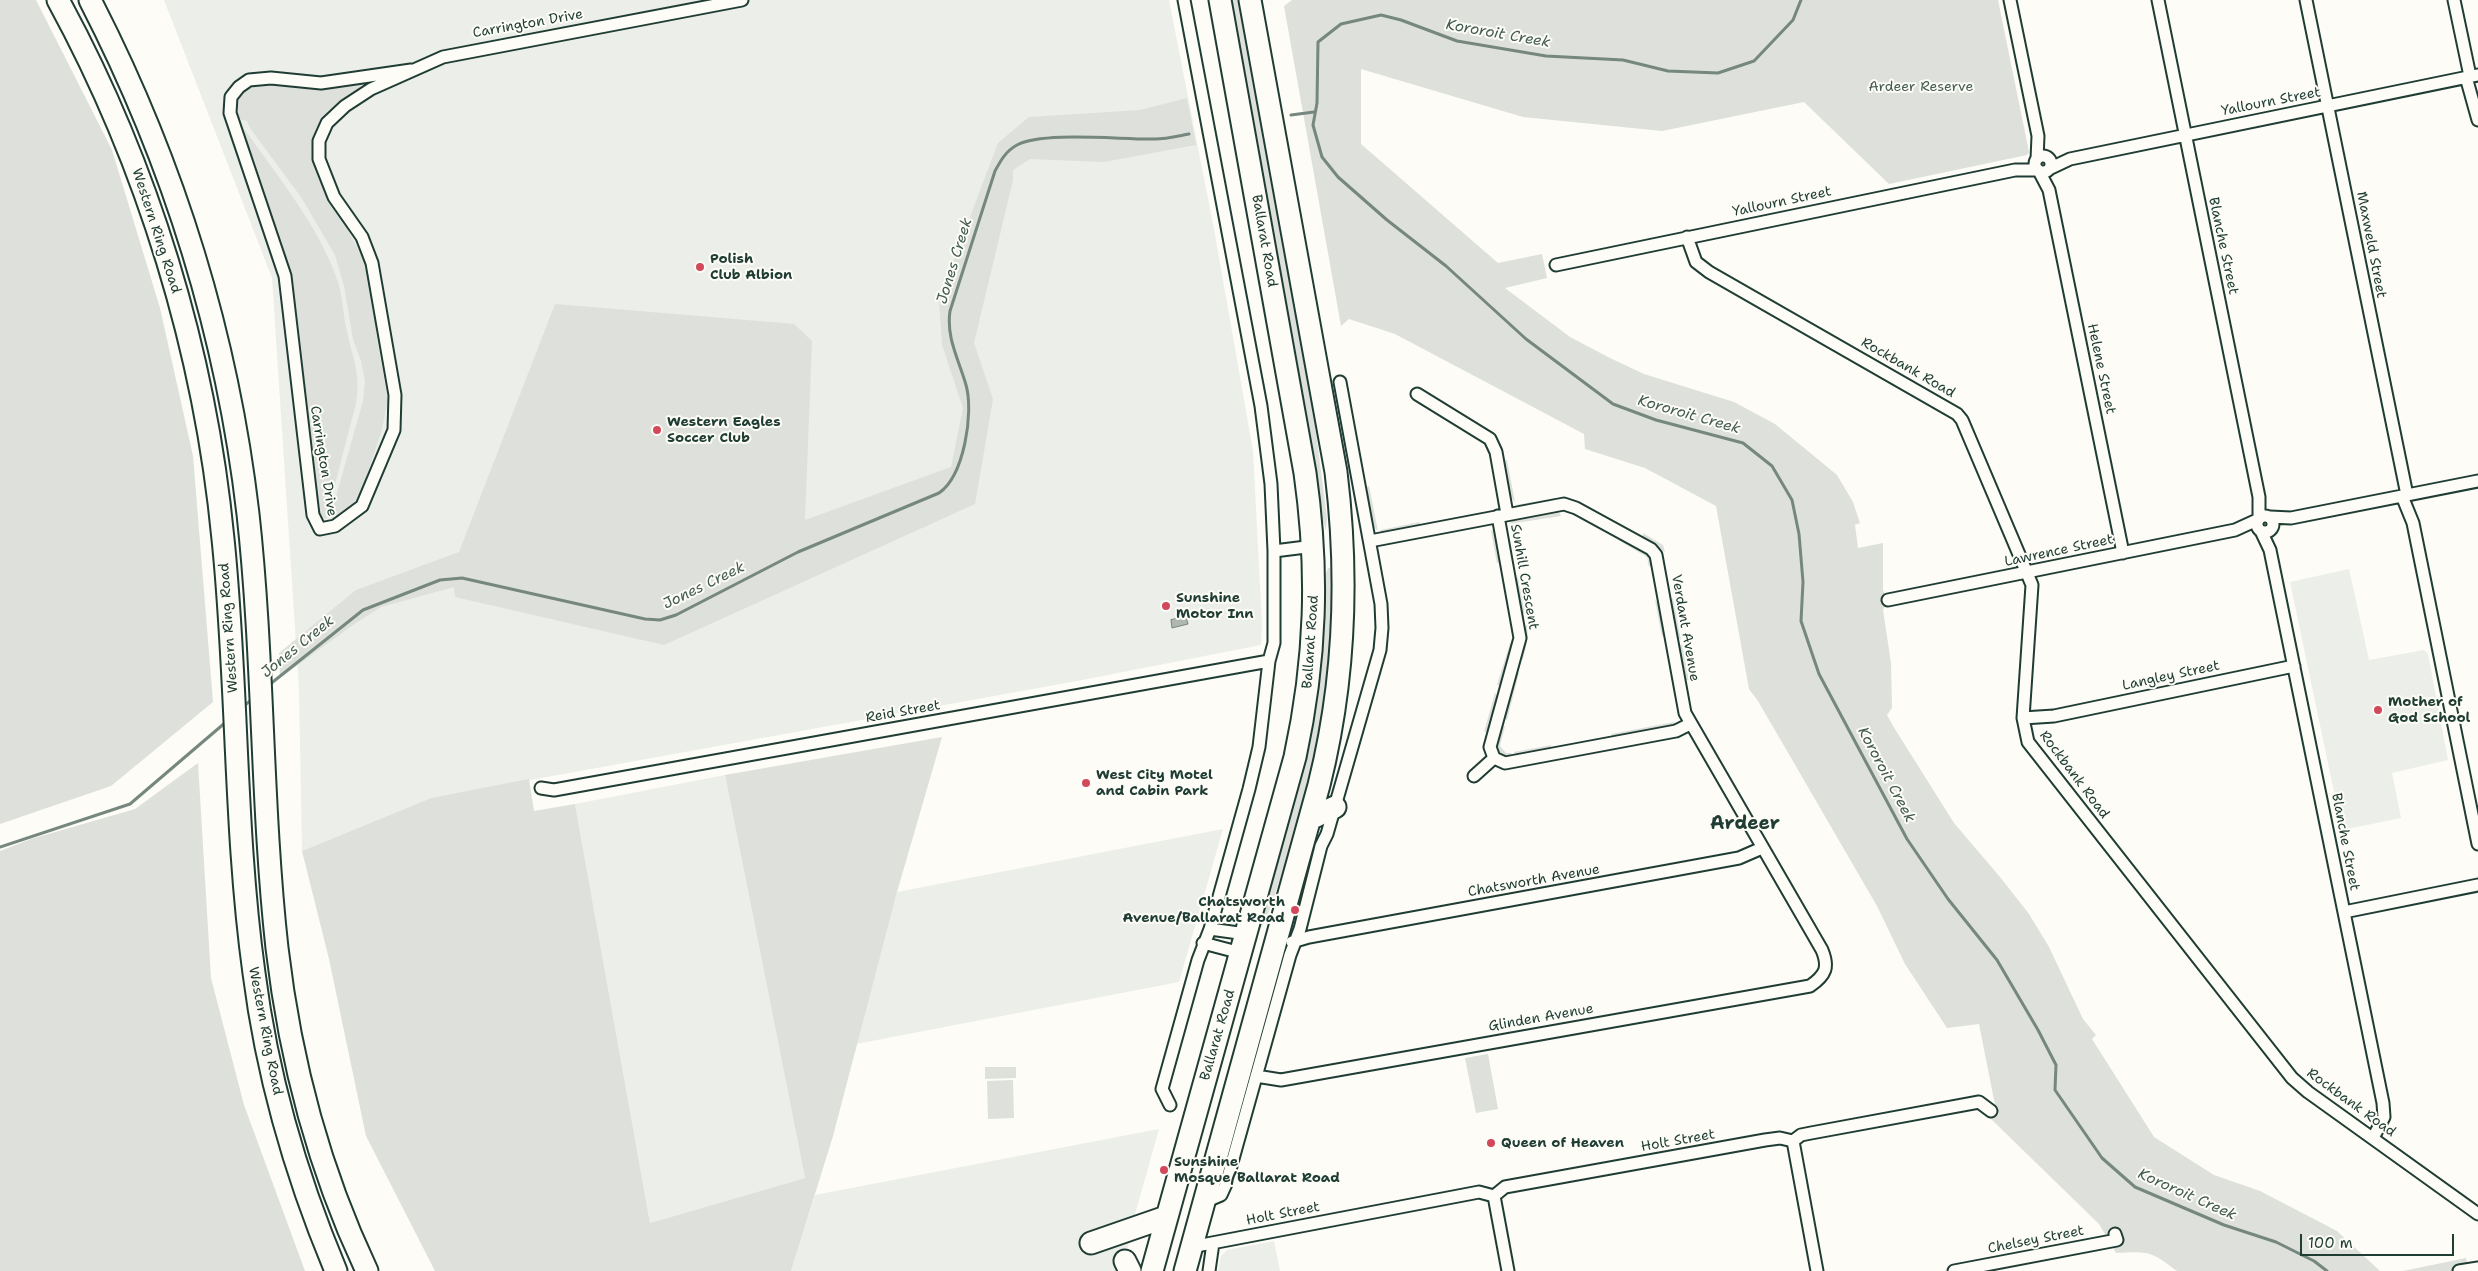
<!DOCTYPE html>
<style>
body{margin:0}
#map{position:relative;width:2478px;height:1271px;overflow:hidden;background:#fdfcf7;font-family:"Shantell Sans",sans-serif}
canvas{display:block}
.scale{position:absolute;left:2300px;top:1234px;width:154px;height:22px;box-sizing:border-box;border:2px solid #1f3d34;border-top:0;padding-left:6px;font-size:15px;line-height:18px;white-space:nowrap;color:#1f3d34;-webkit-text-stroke:4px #fdfcf7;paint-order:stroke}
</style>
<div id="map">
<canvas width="2478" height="1271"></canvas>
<div class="scale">100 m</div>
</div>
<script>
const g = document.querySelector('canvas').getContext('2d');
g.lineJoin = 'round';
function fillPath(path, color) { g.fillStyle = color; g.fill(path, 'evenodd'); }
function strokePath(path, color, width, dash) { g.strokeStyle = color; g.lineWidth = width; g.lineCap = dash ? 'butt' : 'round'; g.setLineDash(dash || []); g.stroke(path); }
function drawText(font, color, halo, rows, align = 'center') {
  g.font = font + ' "Shantell Sans",sans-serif'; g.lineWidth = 4; g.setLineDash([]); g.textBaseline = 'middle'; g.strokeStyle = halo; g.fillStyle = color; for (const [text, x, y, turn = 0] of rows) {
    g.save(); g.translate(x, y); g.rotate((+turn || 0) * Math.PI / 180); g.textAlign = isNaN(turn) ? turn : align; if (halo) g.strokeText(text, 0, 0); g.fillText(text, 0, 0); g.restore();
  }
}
const built = new Path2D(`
 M164,0h1005l45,229 39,222 9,174 -1,20 -184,36 -646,117 -129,53 -3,-162 -27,-411z
 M2349,569l20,91 55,-10 4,4 20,106 -56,13 9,45 -59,12 -52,-248z
 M725,775l80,403 -155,45 -75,-419z
 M1223,829l-44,153 -323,62 41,-152z
 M1159,1129l-25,89 -11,53h-332l24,-76z
 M1274,1241l6,30h-62l3,-15 6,-6z`);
const green = new Path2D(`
 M0,0h36l76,150 48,158 33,148 20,246 -102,84 -111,38z
 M1228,0h12l67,362 20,156 -1,12 -9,-27z
 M1292,0h706l31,152 -2,3 -138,29 -85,-82 -142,29 -139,-14 -162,-48v75l137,119 44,-9 5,24 -42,10 65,49 40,21 34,16 90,28 41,22 62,51 16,27 7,21 -5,2 3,23 25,-5v47l5,10 -5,10 8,53 1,45 -5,7 6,11 61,97 46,54 29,37 20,33 34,72 13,16 -4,4 62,98 60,38 46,16 77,40 43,40h-203c-26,-20 -28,-20 -61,-18l-17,-29 -109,-106 6,-8 -17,-86 -32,4 -42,-64 -28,-58 -119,-205 -9,-12 -33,-183 -71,-38 -60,-19 -1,-15 -189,-100 -46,-15 -8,7 -57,-320z
 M375,79l-37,26 -12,13 -11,33 24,62 27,52 7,23 4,51 11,62 -7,32 -20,59 -10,16 -17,11 -4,-1 33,-117 2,-20 -4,-20 -8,-22 -9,-53 -9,-31 -34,-58 -51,-69 -3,-7 -13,-3 -3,-21 18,-17z
 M1187,98l9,47 -92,17 -74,-3 -17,11v10l-39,163 19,56 -18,105 -311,141 -209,-48 -1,-10 -73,20 -28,18 -73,53 -1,-25 77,-63 103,-38 96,-248 239,20 18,17 -7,179 146,-53 12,-59 -21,-63 -3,-46 59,-156 31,-26 111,-7z
 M245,130c33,47 73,95 92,149 6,17 6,36 10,53 6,26 14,44 9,71l-30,116 -7,-2 -30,-217 -52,-167z
 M1507,460l8,42 -5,-6 -6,-35z
 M1369,486l9,45 -5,-5 -8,-39z
 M1555,498l1,3 -34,6 -6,-2z
 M1559,512l2,4 -52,8 4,-3z
 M1420,522l-1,4 -37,7 -2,-3z
 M1493,530l7,32 -3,1 -6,-32z
 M1643,533l20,12 2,7 -22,-15z
 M1621,538l25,14 6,13 -3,2 -2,-10 -29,-17z
 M1328,568h2l4,19v34l-14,121 -27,100 -27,78 -8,12 66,-353z
 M1518,577l7,37 -3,-1 -7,-33z
 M1673,598l8,42 -3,-2 -8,-37z
 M1655,600l3,2 6,32 -2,3z
 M1527,625l1,12 -5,22 -3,1 5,-22 -1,-11z
 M1510,643h3l-13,43 -3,-1z
 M1682,644l7,36h-4l-6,-34z
 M1516,673h3l-12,47 -3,-2z
 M1495,693l3,3 -10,35 -4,1z
 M1674,722l1,2 -5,3 -57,10 -2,-3z
 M1505,726l-5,20 6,7h5l1,3h-9l-5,-3 -2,-6 5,-20z
 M942,737l-45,155 -64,244 -42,135h-356l-69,-135 -37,-177 -27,-108 129,-53 98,-19 5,32 41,-7 75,419 155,-45 -80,-403z
 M1551,745v3l-36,7 -1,-3z
 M198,763l13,215 33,127 61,166h-305v-420l31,-12 104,-30z
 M1309,853l3,1v9l-17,58 -5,-1z
 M1488,1054l10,55 -22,4 -11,-55z
 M985,1067h31v11l-31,1z
 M1013,1080l1,38 -26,1 -1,-38z
 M2466,1258l3,13h-66z`);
const water = new Path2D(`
 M1186,617l2,7 -16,4 -1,-8z`);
const stream = new Path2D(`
 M1801,0l-8,20 -39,41 -36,12 -50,-2 -45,-11 -77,-4 -89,-15 -56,-21 -20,-5 -40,9 -23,18 -1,61 -4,22 9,32 16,20 49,43 59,46 80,73 87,65 43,16 87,23 29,23 20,34 7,34 4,48 -2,39 18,53 88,165 41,60 49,61 41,70 18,35 -1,25 47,68 33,29 89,38 52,17 38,19 13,10
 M1291,115l23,-3
 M269,685l94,-75 77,-30 22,-2 183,41 15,1 16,-5 122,-63 141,-59c25,-17 35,-80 27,-108 -7,-25 -20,-47 -16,-74l45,-140c6,-11 11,-20 22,-26 26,-14 106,-5 138,-6 11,0 23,-3 34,-5
 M242,708l10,-9
 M0,847l130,-43 96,-82`);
const street = new Path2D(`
 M2010,0l28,136 -1,23
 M2158,0l101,497v22
 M2306,0l101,495
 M2454,0l16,76
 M411,70l-90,13 -50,-5 -22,2 -10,7 -8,10 -1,16 55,163 28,239 7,14 15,-3 27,-20 32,-76 1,-35 -23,-132 -10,-26 -28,-40 -15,-38v-18l8,-18 18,-17 26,-17 72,-32 299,-57
 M2466,77l12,43
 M2035 164a8 8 0 1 1 16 0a8 8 0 1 1-16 0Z
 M2051,168l19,-9 408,-84
 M2039,171l10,19 74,363
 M1687,237l9,25 13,10 248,142 5,6 70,165 -9,133 5,24 264,336 16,14 170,122
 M1556,265l459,-95h23
 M1417,394l73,45 6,13 11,62
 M2402,496l11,27 65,321
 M2257 524a8 8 0 1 1 16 0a8 8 0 1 1-16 0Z
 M1498,516l22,122 -30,109 4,11 11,5 171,-32 14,-7
 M2270,517l21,1 187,-37
 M2261,531l9,19 113,553 1,14 -11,21
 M1274,551l40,-5
 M1888,600l347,-70 22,-10
 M2023,718l31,-2 240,-50
 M1474,776l20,-18
 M541,788l13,2 715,-129
 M2344,912l134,-27
 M1210,929l36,5
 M1292,942l17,-5 430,-79 23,-10
 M1203,943l38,10
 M1256,1076l25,4 529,-94c16,-11 19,-19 12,-36l-137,-237 -29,-158 -5,-6 -75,-41 -12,-4 -194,37
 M1170,1105l-8,-16 36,-129 12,-31 39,-140 10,-42 10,-86 5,-18v-92l-3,-67 -10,-78 -77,-406
 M1793,1141l24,130
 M1494,1196l14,75
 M1202,1203l19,-8 5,-11 64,-229 10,-26 21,-83 6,-12 53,-184 2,-22 -1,-24 -41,-222
 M1191,1247l288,-55 15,4 11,-9 260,-47 15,-2 13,3 8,-6 10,-2 168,-31 12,9
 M1209,1271l4,-28
 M1954,1271l163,-31 -2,-6
 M2459,1271l19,-3`);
const highway = new Path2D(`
 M58,0c90,165 147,352 165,539 15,144 11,290 31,434 13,102 42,203 82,298
 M90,0c83,161 137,334 158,514 16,144 13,290 29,434 13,111 42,222 90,323
 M1310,819l25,-12
 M1091,1243l75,-26
 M1125,1261l5,10
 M1152,1271l143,-514c21,-97 24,-186 10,-284l-85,-473
 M1185,1271l134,-486c26,-104 30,-207 17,-313l-86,-472`);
const markers = [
 [700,267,5,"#d1495b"],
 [657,430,5,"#d1495b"],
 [1166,606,5,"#d1495b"],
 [2378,710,5,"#d1495b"],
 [1086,783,5,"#d1495b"],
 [1295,910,5,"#d1495b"],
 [1491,1143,5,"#d1495b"],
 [1164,1170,5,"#d1495b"]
];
const streetNames = [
 ["Carrington Drive",528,24,-10],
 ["Yallourn Street",2271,102,-11],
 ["Yallourn Street",1782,202,-12],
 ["Western Ring Road",156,231,72],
 ["Ballarat Road",1264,241,80],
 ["Maxweld Street",2371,245,79],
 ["Blanche Street",2223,246,78],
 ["Rockbank Road",1908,368,30],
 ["Helene Street",2101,369,78],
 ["Carrington Drive",323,461,81],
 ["Lawrence Street",2059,551,-12],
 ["Sunhill Crescent",1524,577,80],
 ["Western Ring Road",229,628,-94],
 ["Verdant Avenue",1685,628,80],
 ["Ballarat Road",1311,642,-86],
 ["Langley Street",2171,676,-12],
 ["Reid Street",903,712,-10],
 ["Rockbank Road",2074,775,53],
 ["Blanche Street",2345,842,79],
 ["Chatsworth Avenue",1534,881,-10],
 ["Glinden Avenue",1541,1018,-10],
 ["Western Ring Road",265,1031,79],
 ["Ballarat Road",1218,1035,-74],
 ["Rockbank Road",2351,1103,36],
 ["Holt Street",1678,1141,-10],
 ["Holt Street",1283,1214,-11],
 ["Chelsey Street",2036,1240,-11]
];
const parkNames = [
 ["Ardeer Reserve",1921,87]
];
const poiNames = [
 ["Polish",710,259],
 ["Club Albion",710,275],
 ["Western Eagles",667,422],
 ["Soccer Club",667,438],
 ["Sunshine",1176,598],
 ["Motor Inn",1176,614],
 ["Mother of",2388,702],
 ["God School",2388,718],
 ["West City Motel",1096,775],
 ["and Cabin Park",1096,791],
 ["Chatsworth",1285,902,"right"],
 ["Avenue/Ballarat Road",1285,918,"right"],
 ["Queen of Heaven",1501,1143],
 ["Sunshine",1174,1162],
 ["Mosque/Ballarat Road",1174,1178]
];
const waterNames = [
 ["Kororoit Creek",1498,34,10],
 ["Jones Creek",955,261,-73],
 ["Kororoit Creek",1689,415,16],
 ["Jones Creek",704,586,-26],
 ["Jones Creek",298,647,-39],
 ["Kororoit Creek",1886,775,62],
 ["Kororoit Creek",2187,1195,24]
];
const districtNames = [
 ["Ardeer",1745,824]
];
fillPath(built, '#eceee9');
fillPath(green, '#dde0db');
fillPath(water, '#aeb8b1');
strokePath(water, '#75877f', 1);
strokePath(stream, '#75877f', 3);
strokePath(street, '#1f3d34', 15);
strokePath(highway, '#1f3d34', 25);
strokePath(street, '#fdfcf7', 11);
strokePath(highway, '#fdfcf7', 21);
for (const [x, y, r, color] of markers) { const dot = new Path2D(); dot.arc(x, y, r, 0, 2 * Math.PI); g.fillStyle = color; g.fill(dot); strokePath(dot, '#fdfcf7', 2); }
drawText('14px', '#1f3d34', '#fdfcf7', streetNames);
drawText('14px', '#455e55', '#fdfcf7', parkNames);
drawText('bold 14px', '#1f3d34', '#fdfcf7', poiNames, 'left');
drawText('italic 15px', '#435c53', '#fdfcf7', waterNames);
drawText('bold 19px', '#1f3d34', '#fdfcf7', districtNames);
</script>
